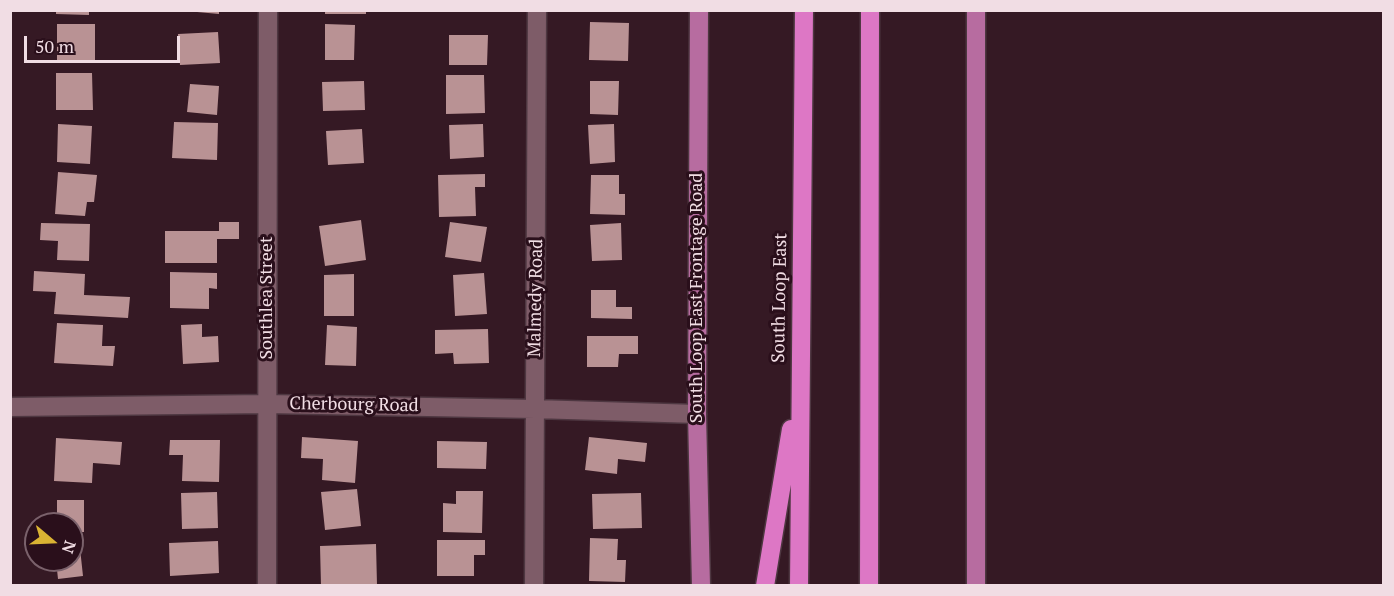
<!DOCTYPE html>
<style>
body{margin:0}
#map{position:relative;width:1394px;height:596px;overflow:hidden;background:#351924;font-family:"PT Serif",serif}
canvas{display:block}
.frame{position:absolute;inset:0;border:12px solid #f1dde4;pointer-events:none}
.north{position:absolute;left:24px;top:512px;width:60px;height:60px;box-sizing:border-box;background:#2a0f1b;border:2px solid #7a616b;border-radius:50%;rotate:109deg;font-size:16px;font-weight:700;line-height:24px;text-align:center;color:#f1dde4}
.north::after{content:'';display:block;margin:auto;width:21px;height:27px;background:#dab333;clip-path:polygon(50% 0,100% 100%,50% 72%,0 100%)}
.scale{position:absolute;left:24px;top:36px;width:156px;height:27px;box-sizing:border-box;border:3px solid #f1dde4;border-top:0;padding-left:8px;font-size:18px;line-height:21px;white-space:nowrap;color:#f1dde4;-webkit-text-stroke:4px #2a0f1b;paint-order:stroke}
</style>
<div id="map">
<canvas width="1394" height="596"></canvas>
<div class="frame"></div>
<div class="north">N</div>
<div class="scale">50 m</div>
</div>
<script>
const g = document.querySelector('canvas').getContext('2d');
g.lineJoin = 'round';
function fillPath(path, color) { g.fillStyle = color; g.fill(path, 'evenodd'); }
function strokePath(path, color, width, dash) { g.strokeStyle = color; g.lineWidth = width; g.lineCap = dash ? 'butt' : 'round'; g.setLineDash(dash || []); g.stroke(path); }
function drawText(font, color, halo, rows, align = 'center') {
  g.font = font + ' "PT Serif",serif'; g.lineWidth = 6; g.setLineDash([]); g.textBaseline = 'middle'; g.strokeStyle = halo; g.fillStyle = color; for (const [text, x, y, turn = 0] of rows) {
    g.save(); g.translate(x, y); g.rotate((+turn || 0) * Math.PI / 180); g.textAlign = isNaN(turn) ? turn : align; if (halo) g.strokeText(text, 0, 0); g.fillText(text, 0, 0); g.restore();
  }
}
const building = new Path2D(`
 M56,10h33v5l-33,-1z
 M197,10h22v4l-22,-2z
 M325,10h41v4h-41z
 M590,22l39,1 -1,38 -39,-1z
 M57,24h38v39h-38z
 M325,24l30,1 -1,35h-29z
 M218,32l2,31 -40,2 -2,-31z
 M449,35h39l-1,30h-38z
 M56,73h36l1,37h-37z
 M446,75h38l1,38 -39,1z
 M364,81l1,29 -42,1 -1,-29z
 M590,81h29l-1,34 -28,-1z
 M190,84l29,2 -2,29 -30,-3z
 M174,122l44,1 -1,37 -45,-2z
 M58,124l34,2 -2,38 -33,-2z
 M483,124l1,33 -34,2 -1,-34z
 M614,124l1,38 -25,2 -2,-39z
 M362,129l2,34 -36,2 -2,-34z
 M58,172l39,3 -3,27h-7l-2,14 -30,-2z
 M485,174v13h-10l1,29 -37,1 -1,-42z
 M591,175h28v19h6v21l-35,-1z
 M361,220l5,40 -41,6 -6,-40z
 M219,222h20v17h-22v24h-52v-32h54z
 M450,222l37,5 -6,35 -36,-5z
 M41,223l49,1 -1,37 -32,-1 1,-19 -18,-1z
 M621,223l1,37 -30,1 -2,-36z
 M34,271l51,3 -1,21 46,2 -2,21 -74,-4 2,-22 -23,-1z
 M170,272l47,1v16l-8,-1v21l-39,-1z
 M484,273l3,41 -32,2 -2,-41z
 M354,274v42h-30v-41z
 M591,290h25v17h16v12l-41,-1z
 M57,323l46,2 -1,21h13l-2,20 -59,-3z
 M202,324v13l16,-1 1,26 -36,2 -2,-39z
 M327,325l30,2 -1,39 -31,-1z
 M488,329l1,34 -35,1 -1,-11 -18,1v-24z
 M587,336h51v18h-19l-1,13h-31z
 M302,437l56,4 -3,42 -33,-3 1,-21 -22,-1z
 M589,437l58,6 -2,19 -27,-3 -1,15 -32,-4z
 M56,438l66,4 -2,23 -27,-2 -1,20 -38,-2z
 M170,440h50l-1,42 -37,-1 1,-26h-14z
 M437,441l50,1 -1,27 -49,-1z
 M357,489l4,37 -36,4 -4,-38z
 M456,491h27l-1,42 -39,-1v-29l13,1z
 M217,492l1,36 -36,1 -1,-36z
 M641,493l1,35 -49,1 -1,-35z
 M57,500h27v32h-12v-8h-15z
 M590,538l28,1 -1,21h9l-1,22 -36,-1z
 M79,539l4,37 -25,3 -2,-19h16v-20z
 M437,540h48v15h-11v21h-37z
 M218,541l1,32 -49,3 -1,-33z
 M376,544l1,41 -56,1 -1,-40z`);
const minor = new Path2D(`
 M10,407l257,-3 268,5 162,5
 M267,586l1,-576
 M534,586l3,-576`);
const major = new Path2D(`
 M699,10l-2,404 4,172
 M976,586v-576`);
const highway = new Path2D(`
 M765,586l26,-157
 M799,586l5,-576
 M869,586l1,-576`);
const streetNames = [
 ["Southlea Street",267,298,-90],
 ["Malmedy Road",536,298,-89],
 ["South Loop East Frontage Road",697,298,-90],
 ["South Loop East",780,298,-89],
 ["Cherbourg Road",354,405,1]
];
fillPath(building, '#b99294');
strokePath(minor, '#4e3741', 21);
strokePath(major, '#4e3741', 21);
strokePath(highway, '#4e3741', 21);
strokePath(minor, '#7e5c68', 18);
strokePath(major, '#b76ca0', 18);
strokePath(highway, '#dd77c5', 18);
drawText('18px', '#f1dde4', '#2a0f1b', streetNames);
</script>
